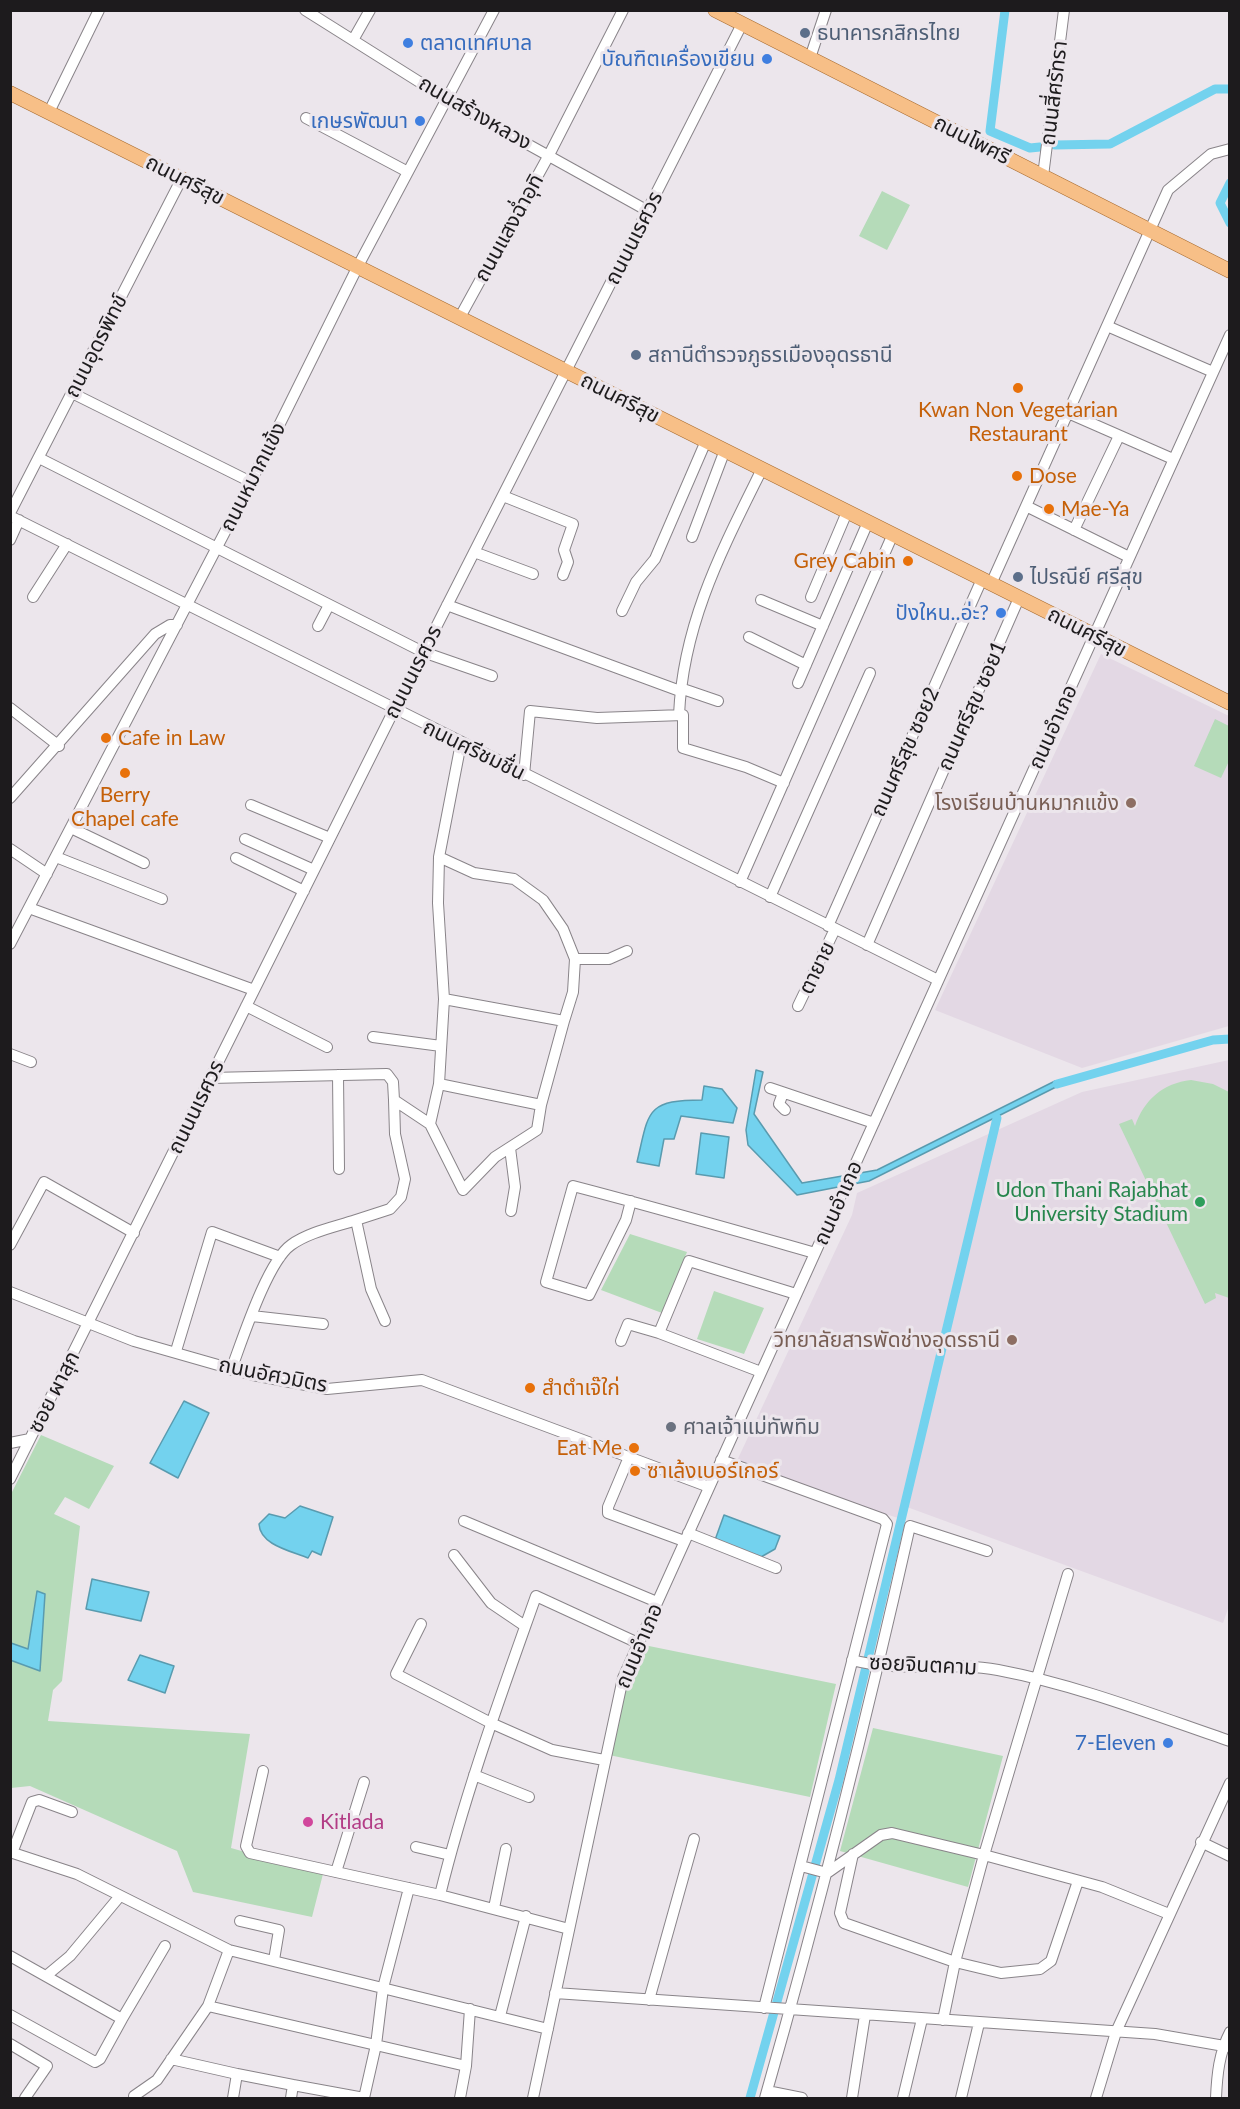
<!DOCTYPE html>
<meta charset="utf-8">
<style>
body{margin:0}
#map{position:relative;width:1240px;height:2109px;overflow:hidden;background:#ece6ec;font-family:Lato,sans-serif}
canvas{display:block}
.frame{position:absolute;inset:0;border:12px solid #1d1b1d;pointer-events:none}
</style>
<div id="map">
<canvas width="1240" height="2109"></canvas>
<div class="frame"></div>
</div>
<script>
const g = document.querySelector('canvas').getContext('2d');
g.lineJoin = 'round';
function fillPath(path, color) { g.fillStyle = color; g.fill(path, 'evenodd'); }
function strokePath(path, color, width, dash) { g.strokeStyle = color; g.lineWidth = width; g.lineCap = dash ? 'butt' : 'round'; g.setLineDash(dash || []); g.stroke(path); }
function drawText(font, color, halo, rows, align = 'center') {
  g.font = font + ' Lato,"Noto Sans Thai",sans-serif'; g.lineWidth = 6; g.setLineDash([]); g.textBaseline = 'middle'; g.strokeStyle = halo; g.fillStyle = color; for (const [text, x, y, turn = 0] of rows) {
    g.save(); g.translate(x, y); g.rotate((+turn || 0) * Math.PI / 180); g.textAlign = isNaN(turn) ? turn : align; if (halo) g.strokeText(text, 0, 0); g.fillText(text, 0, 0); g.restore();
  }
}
const built = new Path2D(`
 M1101,654l128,62v310l-147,42 -147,-58z
 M1229,1060l1,543 -7,20 -316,-116 -6,12 -166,-54 117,-250 5,-22 225,-101z`);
const green = new Path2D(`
 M882,191l28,14 -23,45 -28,-14z
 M1215,719l14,7v35l-8,17 -27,-12z
 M1191,1080l22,4 16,8v206l-14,-5 1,5 -11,6 -86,-180 13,-5 3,7c9,-26 28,-43 56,-46z
 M630,1234l57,18 -25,61 -61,-23z
 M714,1291l50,17 -20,46 -47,-15z
 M41,1435l73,31 -25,43 -24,-12 -11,17 26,12 -18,155 -9,9 -5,31 202,13 -19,114 92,26 -11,43 -119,-25 -16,-41 -147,-65 -19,2v-294z
 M644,1645l192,39 -26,113 -201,-42 19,-78z
 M873,1728l130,28 -35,131 -128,-36z`);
const water = new Path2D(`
 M756,1070l7,2 -9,42 48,69 75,-13 178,-89 3,5 -189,95 -72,14 -49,-50 -2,-15z
 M704,1086l18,3 15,19 -4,15 -52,-7 -7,23h-10l-5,27 -22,-4c12,-50 8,-62 65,-62z
 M701,1133l28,4 -5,41 -28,-4z
 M184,1401l25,12 -31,65 -28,-15z
 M300,1506l33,11 -12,38 -9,-4 -4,7c-17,-7 -48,-13 -49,-34l10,-10 16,4z
 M724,1515l56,21 -5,13 -14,8 -46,-17z
 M92,1579l57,13 -8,29 -55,-12z
 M37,1591l8,3 -5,77 -30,-11 1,-17 17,6z
 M140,1655l34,11 -9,27 -37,-13z`);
const canal = new Path2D(`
 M1005,10l-15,121 40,17 10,-1
 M1055,145l55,-1 105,-55h15
 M1230,183l-10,20 10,20
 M1057,1084l156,-44 17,-1
 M750,2098l89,-318 158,-662`);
const minor = new Path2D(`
 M305,10l143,90 200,111
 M353,40l17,-30
 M810,58l16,-48
 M49,112l50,-102
 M306,118l102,54
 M1043,176l21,-166
 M460,317l89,-162 74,-145
 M1107,326l106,46
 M72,393l179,89
 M1068,413l105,46
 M39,458l384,194 69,24
 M503,496l70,28 -9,26 4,12 -5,13
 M1026,506l103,51
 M10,513l172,-335
 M10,516l928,464
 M1074,530l45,-94
 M692,537l33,-87
 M10,540l9,-20
 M474,552l59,22
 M991,584l177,-394 43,-36 19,-5
 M33,597l34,-53
 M811,597l36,-85
 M761,600l62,26
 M447,605l233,86
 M622,611l14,-29 19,-23 51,-118
 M318,626l11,-21
 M749,637l57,28
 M798,683l70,-161
 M680,688l38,13
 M10,708l49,38
 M679,715c4,-92 43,-165 83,-246
 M524,775l6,-64 67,7 86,-3v33l63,19 38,16
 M10,798l145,-164 15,-9h7
 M251,805l79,33
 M71,828l73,35
 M245,839l69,31
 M10,849l37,25
 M56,857l106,42
 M439,857l35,16 40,6 29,21 20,29 12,30 -2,33 -9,29 -120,-22 -6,-96 1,-46 22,-114
 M236,858l68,33
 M740,882l153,-348
 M770,897l100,-224
 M29,908l225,82
 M828,926l154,-347
 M10,944l241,-462 107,-216 136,-256
 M867,945l152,-347
 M575,959h34l18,-8
 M444,999l-5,85 102,21
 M246,1006l81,41
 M798,1006l37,-77
 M373,1037l68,9
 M10,1054l21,8
 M338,1075l1,94
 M210,1078l177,-4 6,8 1,18 36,24 33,66 32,-33 42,-27 4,-25 23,-84
 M770,1088l104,35
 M783,1093l-4,11 6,6
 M430,1124l9,-40
 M510,1148l5,39 -4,24
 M631,1201l-5,19 -37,75 -43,-13 27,-96c81,21 161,44 242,67
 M10,1245l34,-63 90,51
 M10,1292l124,49 119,34 74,14 95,-9 287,107
 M252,1316l71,8
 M385,1321l-14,-32 -15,-69 34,-11 11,-12 4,-18 -10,-45 -1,-34
 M621,1341l7,-17 31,9
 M176,1351l36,-119 68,25
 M231,1370c11,-29 36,-108 60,-125 18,-13 44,-18 65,-25
 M761,1372l-102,-39 30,-72 107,33
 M10,1443l20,-4
 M629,1457l-21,50v6l76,28
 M721,1460l162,59 4,5 -123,484
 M10,1479l384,-769 348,-686
 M464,1521l193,81
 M688,1533l88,35
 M454,1555l37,48 34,23
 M421,1624l-25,50 95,49 61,27 52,10
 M852,1660c48,13 97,1 146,10 79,15 156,45 232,71
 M263,1771l-17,75 4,7 190,42
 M474,1775l55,22
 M1201,1842l29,14
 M416,1847l34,8
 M10,1852l67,22 152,76 319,79
 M12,1853l20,-51 7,-2 33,12
 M853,1854l-13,59 4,10 111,39 46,11 39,-4 11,-8 27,-80
 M801,1866l26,7 54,-38 11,-2 92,22 84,-281
 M336,1872l28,-90
 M494,1908l12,-59
 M240,1921l39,9 -5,30
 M569,1929l-129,-34c25,-102 61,-200 96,-299l102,47
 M229,1950l-21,56 258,60 4,-57
 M10,1956l112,63 -22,40 -5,3 -85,-47
 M46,1976l24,-20 50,-60
 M555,1993l600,41 75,13
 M649,2000l45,-161
 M500,2016l26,-100
 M122,2019l43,-73
 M943,2020l12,-58 29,-107 118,32 67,27
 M10,2044l37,22 -22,32
 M171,2059l66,15
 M767,2091l35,7
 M136,2098l-2,-2 23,-16 51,-74
 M233,2098l4,-24 56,11
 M291,2098l2,-13 71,13
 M364,2098l12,-53 7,-57 26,-100
 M460,2098l6,-32
 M533,2098l90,-420 607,-1343
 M765,2098c54,-189 102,-380 145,-572l77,25
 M852,2098l13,-83
 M903,2098l19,-79
 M961,2098l18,-75
 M1096,2098l20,-66 114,-249
 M1216,2098c1,-23 3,-45 14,-66`);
const major = new Path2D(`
 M715,10l515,261
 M10,93l1220,610`);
const markers = [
 [805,33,6,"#5c6f8a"],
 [408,43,6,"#3f7fe0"],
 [767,59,6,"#3f7fe0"],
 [420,121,6,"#3f7fe0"],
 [636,355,6,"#5c6f8a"],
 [1018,388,6,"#e8710a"],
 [1017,476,6,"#e8710a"],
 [1049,509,6,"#e8710a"],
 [908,561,6,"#e8710a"],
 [1018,577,6,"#5c6f8a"],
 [1001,613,6,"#3f7fe0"],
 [106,738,6,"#e8710a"],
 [125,773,6,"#e8710a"],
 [1131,803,6,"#8d6e63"],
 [1200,1202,6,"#2e9e5b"],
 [1012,1340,6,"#8d6e63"],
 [530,1388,6,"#e8710a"],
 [671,1427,6,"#6b7280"],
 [634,1448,6,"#e8710a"],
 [635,1471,6,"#e8710a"],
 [1168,1743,6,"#3f7fe0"],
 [308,1822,6,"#d1479c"]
];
const serviceNames = [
 ["ธนาคารกสิกรไทย",817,33],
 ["สถานีตำรวจภูธรเมืองอุดรธานี",648,355],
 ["ไปรณีย์ ศรีสุข",1030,577]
];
const shopNames = [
 ["ตลาดเทศบาล",420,43,"left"],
 ["บัณฑิตเครื่องเขียน",755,59],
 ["เกษรพัฒนา",408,121],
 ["ปังใหน..อ่ะ?",989,613],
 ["7-Eleven",1156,1743]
];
const streetNames = [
 ["ถนนสี่ศรัทรา",1054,93,-83],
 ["ถนนสร้างหลวง",475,113,30],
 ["ถนนโพศรี",972,140,27],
 ["ถนนศรีสุข",185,180,27],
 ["ถนนแสงฉ่ำอุทิ",509,228,-61],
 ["ถนนนเรศวร",634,238,-63],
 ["ถนนอุดรพิทข์",96,346,-63],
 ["ถนนศรีสุข",620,398,27],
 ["ถนนหมากแข้ง",253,477,-63],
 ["ถนนศรีสุข",1087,632,27],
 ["ถนนนเรศวร",413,672,-63],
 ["ถนนศรีสุข ซอย1",972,706,-66],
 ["ถนนอำเภอ",1053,727,-66],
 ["ถนนศรีชมชื่น",474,750,26],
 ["ถนนศรีสุข ซอย2",905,752,-66],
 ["ตายาย",817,968,-64],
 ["ถนนนเรศวร",196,1107,-64],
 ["ถนนอำเภอ",838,1203,-66],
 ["ถนนอัศวมิตร",273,1375,11],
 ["ซอย ผาสุก",54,1392,-63],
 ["ถนนอำเภอ",639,1646,-67],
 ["ซอยจินตคาม",923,1665,3]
];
const foodNames = [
 ["Kwan Non Vegetarian",1018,410,"center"],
 ["Restaurant",1018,434,"center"],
 ["Dose",1029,476],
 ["Mae-Ya",1061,509],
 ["Grey Cabin",896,561,"right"],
 ["Cafe in Law",118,738],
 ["Berry",125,795,"center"],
 ["Chapel cafe",125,819,"center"],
 ["สำตำเจ๊ใก่",542,1388],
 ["Eat Me",622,1448,"right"],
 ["ซาเล้งเบอร์เกอร์",647,1471]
];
const educationNames = [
 ["โรงเรียนบ้านหมากแข้ง",1119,803],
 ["วิทยาลัยสารพัดช่างอุดรธานี",1000,1340]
];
const leisureNames = [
 ["Udon Thani Rajabhat",1188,1190],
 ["University Stadium",1188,1214]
];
const worshipNames = [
 ["ศาลเจ้าแม่ทัพทิม",683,1427]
];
const hotelNames = [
 ["Kitlada",320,1822]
];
fillPath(built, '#e3d8e4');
fillPath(green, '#b5dbb9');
fillPath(water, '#73d2ee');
strokePath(water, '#599baf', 1.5);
strokePath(canal, '#73d2ee', 9);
strokePath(minor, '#898489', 12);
strokePath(major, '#a76a2e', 15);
strokePath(minor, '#fff', 10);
strokePath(major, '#f7bf87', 14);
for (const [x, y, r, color] of markers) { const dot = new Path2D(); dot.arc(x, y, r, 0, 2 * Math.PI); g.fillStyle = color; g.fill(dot); strokePath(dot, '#ece6ec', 2); }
drawText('21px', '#4e5e75', '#ece6ec', serviceNames, 'left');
drawText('21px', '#366cbe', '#ece6ec', shopNames, 'right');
drawText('21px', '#1d1b1d', '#ece6ec', streetNames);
drawText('21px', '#c56008', '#ece6ec', foodNames, 'left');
drawText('21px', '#785e54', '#ece6ec', educationNames, 'right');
drawText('21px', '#27864d', '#ece6ec', leisureNames, 'right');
drawText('21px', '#5b616d', '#ece6ec', worshipNames, 'left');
drawText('21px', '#b23c85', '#ece6ec', hotelNames, 'left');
</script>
